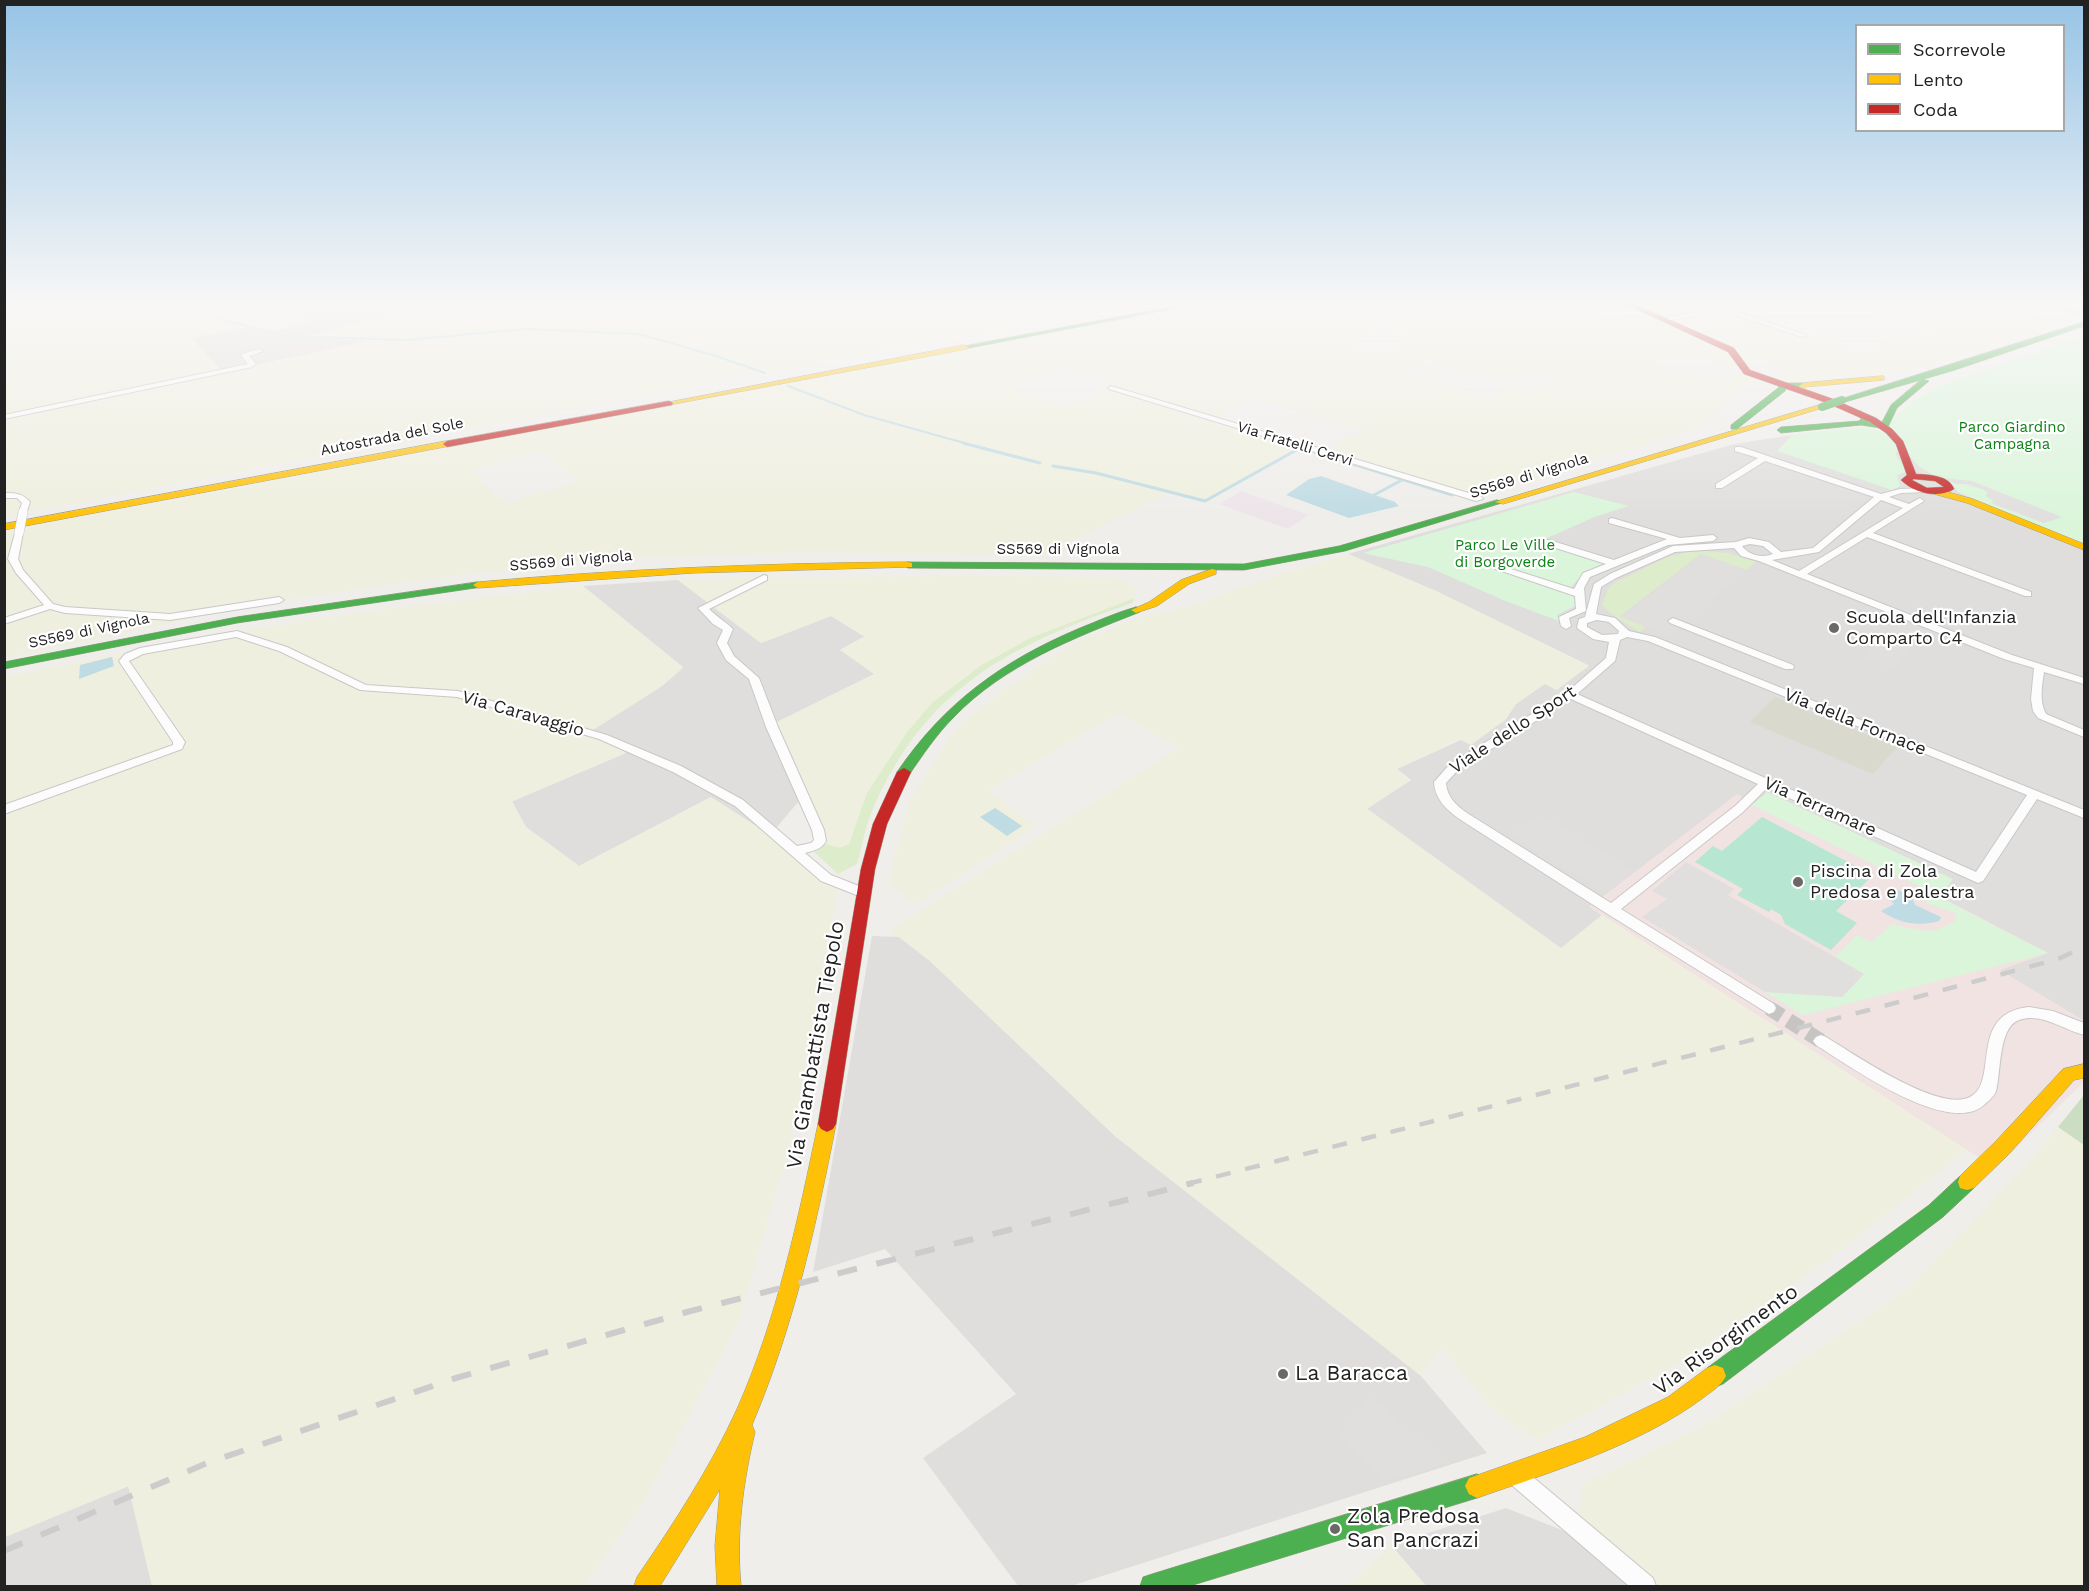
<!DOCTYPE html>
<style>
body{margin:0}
#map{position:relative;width:2089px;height:1591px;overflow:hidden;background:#f0eeeb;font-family:"Work Sans",sans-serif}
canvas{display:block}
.frame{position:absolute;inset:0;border:6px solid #222;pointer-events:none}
.legend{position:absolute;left:1855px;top:24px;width:210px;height:108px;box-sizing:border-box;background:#fff;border:2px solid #a7a7a7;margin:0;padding:8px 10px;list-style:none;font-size:18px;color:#222}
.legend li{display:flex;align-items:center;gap:12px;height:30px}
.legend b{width:30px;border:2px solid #a7a7a7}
</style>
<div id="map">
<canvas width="2089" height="1591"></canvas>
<div class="frame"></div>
<ul class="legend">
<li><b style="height:8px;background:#4caf50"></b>Scorrevole</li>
<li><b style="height:8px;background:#ffc107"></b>Lento</li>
<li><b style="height:8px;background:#c62828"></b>Coda</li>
</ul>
</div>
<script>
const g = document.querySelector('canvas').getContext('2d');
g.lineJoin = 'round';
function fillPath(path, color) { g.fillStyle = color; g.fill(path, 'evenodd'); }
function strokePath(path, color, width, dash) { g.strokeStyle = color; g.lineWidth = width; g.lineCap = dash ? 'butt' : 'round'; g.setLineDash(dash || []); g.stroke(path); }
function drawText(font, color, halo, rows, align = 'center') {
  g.font = font + ' "Work Sans",sans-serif'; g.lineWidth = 4.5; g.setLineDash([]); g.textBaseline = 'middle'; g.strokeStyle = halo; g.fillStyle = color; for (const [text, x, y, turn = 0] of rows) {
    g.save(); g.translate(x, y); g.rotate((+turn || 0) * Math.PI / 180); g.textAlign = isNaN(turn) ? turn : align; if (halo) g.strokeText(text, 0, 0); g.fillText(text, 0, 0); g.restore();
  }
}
const residential = new Path2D(`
 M326,301h101l7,2 -130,34 70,3 -151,32 -32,-34 55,-11 23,5 43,-10 -23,-12z
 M1792,435l107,8 21,24 59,35 105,42v477l-85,-51 48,-17 -124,-65 -333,18 12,9 -41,34 -195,-141 45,-28 -14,-11 108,-49 11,-16 29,-21 12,7 31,-25 -152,-74 -88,-37 386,-110z
 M678,580l83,63 70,-27 34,21 -24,12 34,25 -108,53 14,36 19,37 -30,35 -59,-38 -132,69 -53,-39 -15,-25 115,-49 -34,-23 70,-44 21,-19 -100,-81z
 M872,936l27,1 31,24 185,175 305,239 67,78 -416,133h-53l-95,-128 93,-64 -131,-145 -72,23z
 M129,1486l23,100h-147v-49z
 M1506,1508l66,26 65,52h-211l-35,-41z`);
const commercial = new Path2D(`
 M1737,794l311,159 -48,17 84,51v61l-89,86 -406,-261z`);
const industrial = new Path2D(`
 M1241,491l68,24 -21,14 -69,-25z`);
const construction = new Path2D(`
 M1775,697l122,50 -24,27 -123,-52z`);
const farmland = new Path2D(`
 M5,301h321l-37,9 24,11 -44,11 -23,-5 -55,11 32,34 148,-31 -69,-4 131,-34 -6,-2h738l-225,39 -935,176z
 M1224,301h324l90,22 15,-6 -39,-16h162l-42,8 119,42 85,-19 -88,-28 -12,2 -18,-5h158l87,20 -112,39 -39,10 -124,13 -21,-4 20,-8 -32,-12 -21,9 -63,-15 -22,14 76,16 16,-11 11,6 -46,41 -19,12 -226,68 -143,-45 30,-18 7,2 9,-7 -114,-33 -41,21 85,27 -86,55 -40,-9 -127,63 -242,-3 -147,6 -32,-1 -178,20 -178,26 -261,55 -1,-126zM1380,325l40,10 -34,19 -41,-11zM1426,361l83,21 21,-14 29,7 -24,17 -25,-7 -18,13 -89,-24zM1061,366l57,17 -50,24 -58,-18zM542,451l36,30 -73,22 -34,-32z
 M1348,554l88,37 153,75 -33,24 -11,-6 -29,20 -11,16 -34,25 -13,-6 -61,30 14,11 -44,29 194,139 41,-33 365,235 -139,110 -150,103 -140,77 -43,-27 -53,-65 -22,27 -305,-239 -185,-175 -40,-31 289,-182 -61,-35 -130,77 48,36 -121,79 -27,-22 22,-82 46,-73 53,-42 69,-45 61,-23 58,-14 65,-24z
 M982,576l132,1 19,7 4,9 -2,5 -105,40 -50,28 -48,37 -25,29 -40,61 -18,51 -9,5 -14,-5 -10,2 8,-17 -53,-104 103,-51 -34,-24 25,-14 -34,-20 -70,27 -83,-63 119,-3z
 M583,586l100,82 -21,18 -69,44 33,22 -114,49 14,26 53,39 132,-69 83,54 44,37 -48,257 -52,177 -93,178 -62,86h-431l-24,-100 -123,51 -1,-860 210,-42 170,-26z
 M2058,1127l26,18v441h-431l-75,-63 5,-39 112,-54 210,-140 110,-112z
 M1391,1545l35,41h-79z`);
const grass = new Path2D(`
 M1696,550l32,3 28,9 -9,8 -46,-16 -81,62 26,11 -6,5 -25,-15 -13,-12 6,-16 6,-6 54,-26z
 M1135,598l-3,5c-121,42 -207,84 -260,208 -7,17 -10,36 -15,53l-19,10 -25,-23 3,-5 10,-2 14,4 9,-4 18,-51 40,-61 25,-29 48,-37 50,-28z`);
const forest = new Path2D(`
 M2084,1095v50l-26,-18z`);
const park = new Path2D(`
 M2080,337l4,1v206l-126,-52 -4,-7 -34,-18 -37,-39 23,-22 33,-20z
 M1866,427l20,6 16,15 -6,4v3l11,16 -10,4 3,11 -8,4 -115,-39 16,-17z
 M1574,492l55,14 -32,10 -52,23 67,21c-16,7 -29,12 -40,26l3,20 -18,9 2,6 -56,-21 -75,-33 -65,-14z
 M1767,792l186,87 -13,18 -8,-3 116,59 -245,62 -38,-23 77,5 21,-23 -28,-17 22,-22 15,7 20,-18c26,6 39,13 63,-3l1,-8 -29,-10 -8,-11 3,-4 -170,-83z`);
const pitch = new Path2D(`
 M1762,817l111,58 -37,36 21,12 -26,27 -46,-26 -4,-9 -10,-6 -2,3 -32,-17 6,-6 -48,-27 18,-16 9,5z`);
const parking = new Path2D(`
 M1944,478l28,3 90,36 -18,6 -53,-20 3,-2 -8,-5 1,-4 -3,-2 -18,-6h-11z
 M1702,555l45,15 -78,66 -48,-19z
 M1900,621l29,10 -35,38 -30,-12z
 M1540,814l81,48 14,9 -29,22 -96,-59z
 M1855,827l79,35 -4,4 -79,-36z
 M1686,862l48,27 -6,6 136,79 -22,23 -77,-5 -123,-75 25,-18 -15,-8z
 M1372,1396l74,67 -60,18 -47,-47z`);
const water = new Path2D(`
 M1321,476l74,26 4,4 -50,12 -63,-23 23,-16z
 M112,657l2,9 -35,13 1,-14z
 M995,808l27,18 -15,10 -27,-19z
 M1898,890l14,7 3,8 26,12 -2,4c-21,6 -40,2 -58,-10l13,-7 -5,-5v-8z`);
const streamFar1 = new Path2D(`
 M169,301l-1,4 117,31 120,4 122,-11 112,5 74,21 52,18
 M788,386l76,29 104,29`);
const stream = new Path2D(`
 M963,443l77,20
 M1311,451l141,44
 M1053,466l43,7 109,28 95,-53
 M1374,495l28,-15`);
const river = new Path2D(`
 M2019,301h20l45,10v6l-63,-14z`);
const streetTunnel = new Path2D(`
 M1769,1008l52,33`);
const street = new Path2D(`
 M1723,307l83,28 1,1 -5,1 -79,-26 -59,10 -3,-2z
 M259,349l3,2 -1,1 -12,4 7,8 -4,3 -248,52v-4l244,-51 -7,-9 1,-1z
 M1111,386l371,111 1,2 -7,2 -367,-112 -1,-1z
 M1735,447h6l140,47 19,-5 29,-1v4h-3l-25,1 -12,4 20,7 11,-6 4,3 -51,32 158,59v4h-6l-158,-59 -60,37 205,81 72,23v6l-40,-12c-2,14 -5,29 2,42l38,16v7l-46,-19 -5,-7 -2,-12 3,-31 -30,-9 -245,-98 -18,-5 -7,-8 -59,4 -59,26 -15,9 -5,27 19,4 14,13 26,6 429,173v8l-47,-19 -54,82 -5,2 -211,-95 -24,24 -122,97 153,95 2,4 -2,4 -5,2 -163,-101 -142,-91c-15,-10 -29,-21 -30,-40l16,-18 116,-71 40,-35 3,-16 -16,-3 -16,-11 2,-9 6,-2 9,-33 16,-10 63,-28 63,-4 13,-4 20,4 12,10 32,-4 61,-51 -109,-36 -43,27h-6v-4l42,-26 -23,-7zM1881,500l22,8 -104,63 -27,-11 47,-8zM1750,544l13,2 10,8c-11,4 -23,2 -31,-8zM1597,620l12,2 10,9 -1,3 -16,1 -15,-8v-4zM1627,637l21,4 379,154 -51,77 -399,-178 38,-33 5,-21zM1571,699l187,85 -23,22 -124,97 -144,-90c-11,-8 -20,-16 -21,-30l12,-13z
 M4,493c12,0 18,0 26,9l-4,12 -7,-2 3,-9 -5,-5h-13z
 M1612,518l68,20 33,-3 4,3 -4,3 -45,4 -78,32 -6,11 2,23 -17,7 2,8 -5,3 -5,-3 -2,-9 17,-8 -1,-13 -91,-31 5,-3 3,1 82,26 9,-16 23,-9 -63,-20v-4h6l65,20 53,-21 -58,-16v-4z
 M19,530l4,3 -5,26 5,11 30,34 12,3 105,7 109,-17 5,3 -5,3 -109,17 -105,-7 -15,-4 -46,15v-6l40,-13 -28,-32 -8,-14 7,-26z
 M764,575l3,1v4l-58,29c8,8 17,13 24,20l-6,14 7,13 25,22 19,49 46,103 2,11c-5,9 -12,9 -21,12l26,22 38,15 2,3 -2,3h-10l-38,-15 -86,-75 -62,-34 -74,-33 -142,-42 -97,-7 -81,-39 -43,-14 -93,17 -14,7 56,81 -3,7 -178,65v-9l169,-60v-3l-54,-81 6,-7 15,-6 97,-17 50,16 79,38 92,6 149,44 74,31 62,34 54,46 14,-3 3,-3 -2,-10 -46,-103 -17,-48 -23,-19 -9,-17 6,-13 -10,-6 -15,-16z
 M1673,618l120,47 1,2 -1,2h-8l-115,-46 -2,-2z
 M2029,1007l24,4 31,12v12c-20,-5 -43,-23 -65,-15 -21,7 -18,54 -23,71 -2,6 -8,10 -12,14 -36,32 -136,-40 -168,-60l-3,-4 3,-4 5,-2 5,2c28,17 113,76 144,60 30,-15 -3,-84 59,-90z
 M1514,1464l7,3 132,111 3,8h-27l-122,-105 -3,-7 3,-7z`);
const fast = new Path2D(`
 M1202,301h12l-250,48 -4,-2z
 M2084,322v4l-129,44 -110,32 -7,-2z
 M1922,379l7,2 -32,27 -10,21 -26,-4 -80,8 -4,-3 4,-3 78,-6 2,-2 -4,-6 4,-2 9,8 -2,3 13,2 10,-19z
 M1779,383h24l4,2 -4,2h-17l-1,4 -48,38h-6v-4l47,-37z
 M1497,500l8,2 -160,49 -101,19 -336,-2 -5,-3 5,-3 336,2 95,-18z
 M478,582l5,3 -1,2 -245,36 -233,46v-7l233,-45z
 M1136,607l4,1v4c-66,26 -136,53 -186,105 -18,18 -31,38 -45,58h-10l-2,-3c48,-70 105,-111 183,-144 18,-7 37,-16 56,-21z
 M1967,1174l7,2 2,6 -2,6 -31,29 -220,167 -8,3 -8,-3 -3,-8 3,-8 222,-163 31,-29z
 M1477,1474l8,4 4,8 -4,8 -8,4 -287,88h-50l3,-9 9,-3z`);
const slow = new Path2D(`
 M964,345l4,2 -1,2 -298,56 -4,-2z
 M1881,376h3v4l-79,7 -1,2 6,5 -4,2 -10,-7 7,-6z
 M1819,405l7,2 -323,97 -8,-2z
 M447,441l4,3 -1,2 -446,84v-6z
 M1937,489l36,10 111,45v6l-117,-47 -33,-9 -2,-2z
 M908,562l4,1v4l-219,6 -215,15 -5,-3 5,-3c143,-13 286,-19 430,-20z
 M1212,569l4,1v4l-27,10 -32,22 -21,7 -5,-3 18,-8 32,-22z
 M2084,1064v14l-10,2 -64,73 -36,35 -7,2 -7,-2 -2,-6 2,-6 36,-35 67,-72z
 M827,1116l6,3 3,5c-20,103 -43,204 -84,301l3,7c-12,51 -19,101 -14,154h-24l-2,-40 5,-57 -60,97h-26l3,-9c37,-54 73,-109 100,-168 40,-90 61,-189 81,-285l3,-5z
 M1715,1365l8,3 3,8c-5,10 -14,15 -23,22 -63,47 -152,74 -226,100l-8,-4 -4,-8 4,-8 116,-41 83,-40 39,-29z`);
const jam = new Path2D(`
 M1619,301h8l107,47 16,22 83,29 43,19 16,11 11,12 13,33c13,1 33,1 38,15 -16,10 -40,4 -53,-9l6,-5 -11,-31 -10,-11 -16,-11 -43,-19 -83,-29 -16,-22zM1914,479l21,2 9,6 -17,1 -15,-8z
 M669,401l4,2 -1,2 -225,42 -4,-3 4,-3z
 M904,768l7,4 -24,52 -12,45 -39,255 -3,5 -6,3 -6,-3 -3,-5 43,-255 12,-45 24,-52z`);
const railFar1 = new Path2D(`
 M1187,1184l682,-174 189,-51 26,-12`);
const rail = new Path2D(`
 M4,1551l203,-88 249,-85 231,-66 506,-129`);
const streetBridge = new Path2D(`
 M19,533l4,-21`);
const fastBridge = new Path2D(`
 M1822,407l20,-7`);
const markers = [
 [1834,628,6,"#6a6968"],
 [1798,882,6,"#6a6968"],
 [1283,1374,6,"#6a6968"],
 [1335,1529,6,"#6a6968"]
];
const farParknames = [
 ["Parco Giardino",2012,428],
 ["Campagna",2012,445],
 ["Parco Le Ville",1505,546],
 ["di Borgoverde",1505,563]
];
const farStreetnames = [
 ["Autostrada del Sole",392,437,-11],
 ["Via Fratelli Cervi",1295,444,17],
 ["SS569 di Vignola",1529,476,-17],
 ["SS569 di Vignola",1058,550],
 ["SS569 di Vignola",571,561,-5],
 ["SS569 di Vignola",89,631,-12]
];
const poiNames = [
 ["Scuola dell'Infanzia",1846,618],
 ["Comparto C4",1846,639],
 ["Piscina di Zola",1810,872],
 ["Predosa e palestra",1810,893]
];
const streetNames = [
 ["Via Caravaggio",523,714,16],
 ["Via della Fornace",1855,722,22],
 ["Viale dello Sport",1513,730,-33],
 ["Via Terramare",1820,807,24]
];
const nearStreetnames = [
 ["Via Giambattista Tiepolo",816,1045,-80],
 ["Via Risorgimento",1726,1340,-36]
];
const nearPoinames = [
 ["La Baracca",1295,1374],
 ["Zola Predosa",1347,1517],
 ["San Pancrazi",1347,1541]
];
fillPath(residential, '#dfdedc');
fillPath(commercial, '#f1e3e1');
fillPath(industrial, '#ede4e9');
fillPath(construction, '#d9d9cd');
fillPath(farmland, '#efefdf');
fillPath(grass, '#ddeccb');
fillPath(forest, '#cbdec1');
fillPath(park, '#daf5da');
fillPath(pitch, '#b7e6d2');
fillPath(parking, '#e0dfde');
fillPath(water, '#bfdbe3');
strokePath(streamFar1, '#bfdbe3', 2);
strokePath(stream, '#bfdbe3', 3);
fillPath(river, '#bfdbe3');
strokePath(streetTunnel, '#c7c5c3', 15, [15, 8]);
strokePath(street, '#c9c8c7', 2);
strokePath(fast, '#999a82', 1);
strokePath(slow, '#999a82', 1);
strokePath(jam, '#999a82', 1);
fillPath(street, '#fdfcfc');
fillPath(fast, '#4caf50');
fillPath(slow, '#ffc107');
fillPath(jam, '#c62828');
strokePath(railFar1, '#ccc', 4.5, [15, 15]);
strokePath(rail, '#ccc', 6, [20, 20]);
strokePath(streetBridge, '#c9c8c7', 10, []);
strokePath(fastBridge, '#c5a2ac', 8, []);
strokePath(streetBridge, '#fdfcfc', 9);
strokePath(fastBridge, '#4caf50', 8);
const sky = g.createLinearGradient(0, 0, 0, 523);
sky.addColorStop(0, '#97c4e6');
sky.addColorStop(0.58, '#f8f7f6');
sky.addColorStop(1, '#f8f7f600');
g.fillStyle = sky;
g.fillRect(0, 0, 2089, 523);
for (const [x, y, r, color] of markers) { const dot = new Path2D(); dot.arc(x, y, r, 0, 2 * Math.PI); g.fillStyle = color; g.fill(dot); strokePath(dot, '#fff', 2); }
drawText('15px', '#0c8416', '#fff', farParknames);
drawText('15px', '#222', '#fff', farStreetnames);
drawText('18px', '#222', '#fff', poiNames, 'left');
drawText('18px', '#222', '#fff', streetNames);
drawText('21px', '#222', '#fff', nearStreetnames);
drawText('21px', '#222', '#fff', nearPoinames, 'left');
</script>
